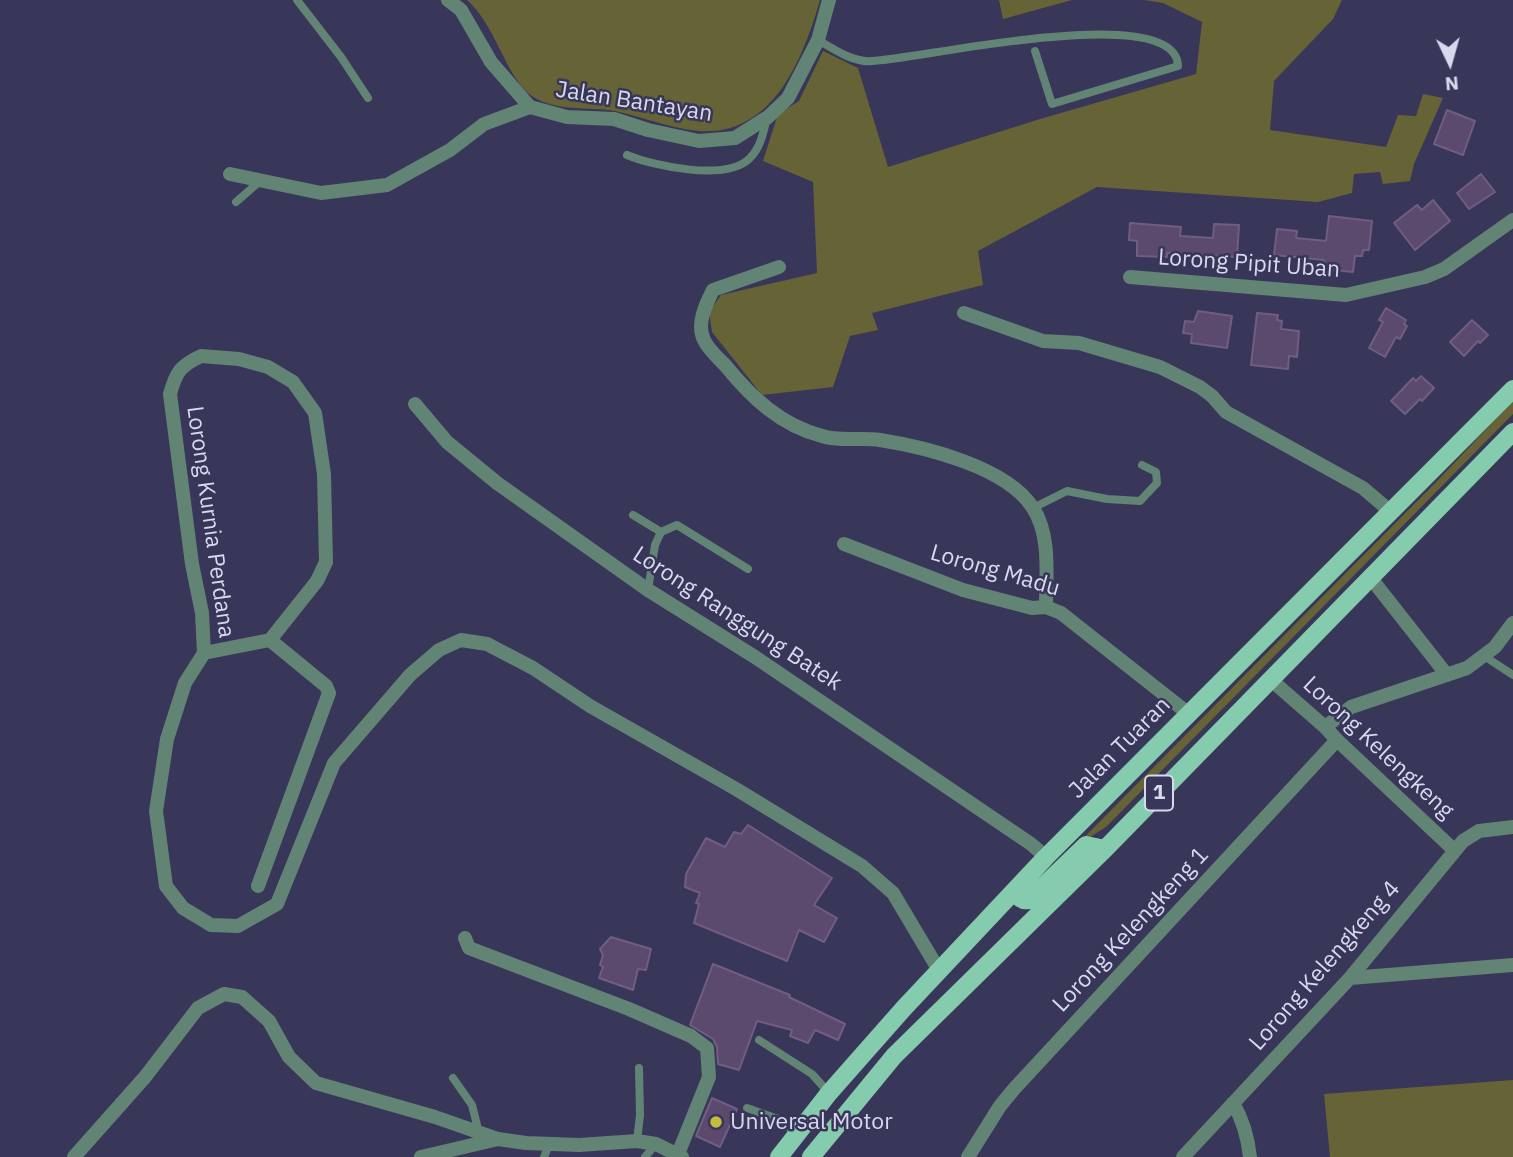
<!DOCTYPE html>
<style>
body{margin:0}
#map{position:relative;width:1513px;height:1157px;overflow:hidden;background:#383659;font-family:"IBM Plex Sans",sans-serif}
canvas{display:block}
.north{position:absolute;left:1415px;top:28px;width:70px;height:70px;-webkit-text-stroke:5px #383659;paint-order:stroke;rotate:175deg;font-size:19px;font-weight:700;line-height:28px;text-align:center;color:#d8d8ee}
.north::after{content:'';display:block;margin:auto;width:24px;height:32px;background:#d8d8ee;clip-path:polygon(50% 0,100% 100%,50% 72%,0 100%)}
</style>
<div id="map">
<canvas width="1513" height="1157"></canvas>
<div class="north">N</div>
</div>
<script>
const g = document.querySelector('canvas').getContext('2d');
g.lineJoin = 'round';
function fillPath(path, color) { g.fillStyle = color; g.fill(path, 'evenodd'); }
function strokePath(path, color, width, dash) { g.strokeStyle = color; g.lineWidth = width; g.lineCap = dash ? 'butt' : 'round'; g.setLineDash(dash || []); g.stroke(path); }
function drawText(font, color, halo, rows, align = 'center') {
  g.font = font + ' "IBM Plex Sans",sans-serif'; g.lineWidth = 5; g.setLineDash([]); g.textBaseline = 'middle'; g.strokeStyle = halo; g.fillStyle = color; for (const [text, x, y, turn = 0] of rows) {
    g.save(); g.translate(x, y); g.rotate((+turn || 0) * Math.PI / 180); g.textAlign = isNaN(turn) ? turn : align; if (halo) g.strokeText(text, 0, 0); g.fillText(text, 0, 0); g.restore();
  }
}
const green = new Path2D(`
 M467,0h353c-17,59 -47,137 -122,131 -28,-3 -55,-14 -83,-20 -27,-5 -63,2 -87,-18 -24,-22 -33,-68 -61,-93z
 M999,0h73l-69,19z
 M1144,0h198l-9,19 -59,62 -4,49 116,17 12,-32 18,1 7,-22 20,4 -29,66 -4,17 -27,3 -3,-12 -26,2 -2,19 -34,9 -221,-15 -119,64 5,34 -111,28 6,17 -28,6 -17,51 -71,8 -50,-63 -3,-20 12,-17 96,-22 -4,-91 -50,-21 15,-47 21,-13 24,-50 35,17 30,99 152,-48 156,-45 6,-52 -39,-19z
 M1513,401v13l-407,413 -19,12 -60,56 412,-416z
 M1513,1080v77h-183l-6,-63z`);
const building = new Path2D(`
 M1447,110l28,11 -12,34 -29,-11z
 M1481,174l14,18 -26,17 -12,-16z
 M1433,200l17,21 -35,29 -21,-27 23,-18 5,5z
 M1329,216l43,5 -3,29h-6l-1,6h-7l-2,16 -30,-3 1,-9 -50,-5 3,-26 20,2 -1,7 30,3z
 M1130,223l51,4 -1,9 33,2 1,-14 25,1 -2,32 -70,-4v4l-30,-1v-15l-8,-1z
 M1386,308l20,12 -2,4 3,2 -7,13 -4,-2 -11,20 -16,-9 14,-26 -4,-2z
 M1198,311l34,5 -5,32 -36,-5 1,-9 -9,-1 2,-12 9,1z
 M1257,313l21,2 -1,5 5,1 -1,8 18,2 -2,26 -8,-1 -1,13 -37,-4z
 M1472,320l16,15 -8,8 -2,-2 -14,15 -14,-14z
 M1421,376l13,12 -12,13 -2,-2 -15,15 -14,-13 22,-23 3,3z
 M748,825l84,53 -18,27 23,13 -13,24 -25,-12 -12,31 -93,-38 5,-19 -3,-1 4,-10 -15,-6 1,-13 20,-36 19,9 9,-15 7,2z
 M611,937l40,12 -5,21 -8,-1 -5,21 -34,-12 4,-11 -3,-2 3,-10 -3,-6z
 M713,964l77,31 -1,2 56,27 -7,16 -23,-10 -7,13 -18,-7 2,-6 -35,-9 -18,49 -21,-6 -1,-17 -4,-8 -23,-14z
 M712,1098l25,11 -17,38 -24,-11z`);
const service = new Path2D(`
 M297,0l44,57 27,41
 M818,40c15,9 36,23 54,21 53,-3 304,-61 306,5l-126,38 -17,-53
 M627,155c26,11 100,27 123,3 11,-11 13,-25 17,-40
 M236,202l23,-20
 M1033,508l34,-17 40,8 33,2 17,-18 -1,-11 -14,-7
 M633,515l28,17
 M648,590l7,-45 6,-13 16,-7 71,44
 M1484,656l29,19
 M759,1040l53,34 17,19
 M453,1078l19,27 7,28
 M747,1108l34,12 16,15
 M637,1141l3,-26 -1,-47
 M544,1157l5,-12
 M645,1157l11,-13`);
const minor = new Path2D(`
 M448,0l13,10 30,52 39,45 37,10 47,2 34,11 51,11 36,-3 33,-21 20,-19 30,-58 11,-40
 M230,174l91,19 66,-8 63,-35 34,-26 46,-17
 M779,267l-66,23c-7,14 -17,34 -9,50 4,9 14,18 21,25 26,32 55,60 97,71 18,6 39,1 58,4 45,7 127,27 153,68 18,28 13,67 13,99
 M1130,277l216,18 79,-18 19,-8 69,-49
 M964,313l79,28 36,2 81,24 40,20 12,9 14,16 137,76 27,23
 M201,356l38,3 29,8 25,15 22,31 9,61 2,88 -9,19 -47,59 -66,13 -2,-40 -10,-49 -22,-170c6,-22 10,-28 31,-38z
 M415,404l32,38 50,41 151,107 107,67 276,187 15,13
 M844,544l119,46 69,18 14,-1 15,6 128,101
 M1370,577l77,98
 M204,653l-19,30 -18,56 -11,72 10,75 17,22 28,17 27,1 39,-22 57,-141 76,-88 29,-25 22,-10 26,4 46,24 57,38 146,83 126,77 31,27 47,79
 M1270,679l55,48 12,13 117,110
 M1325,727l26,-20 116,-39 28,-21 18,-24
 M258,886l71,-193 -3,-7 -56,-46
 M465,938l4,10 160,61 62,27 16,12 2,29 -31,77
 M1350,978l163,-13
 M1233,1103c10,17 15,35 17,54
 M74,1157l71,-80 53,-69 26,-14 18,3 27,24 20,36 27,26 119,34 63,22
 M421,1157l77,-18 28,4 53,2 58,-4 19,3 26,13
 M968,1157l32,-51 14,-17 323,-349
 M1183,1157l167,-179 113,-137 16,-10 34,-4`);
const primary = new Path2D(`
 M1020,885l-3,9c3,6 6,7 12,6l57,-55 19,4
 M779,1157l50,-64 75,-85 142,-151 467,-468
 M811,1157l83,-101 211,-207 408,-417`);
const markers = [
 [716,1122,7,"#c5bc3d"]
];
const shields = [
 [1159,793,28]
];
const shieldNames = [
 ["1",1159,793]
];
const streetNames = [
 ["Jalan Bantayan",634,102,9],
 ["Lorong Pipit Uban",1249,264,4],
 ["Lorong Kurnia Perdana",210,522,82],
 ["Lorong Madu",995,571,16],
 ["Lorong Ranggung Batek",737,619,33],
 ["Jalan Tuaran",1120,748,-45],
 ["Lorong Kelengkeng",1378,748,43],
 ["Lorong Kelengkeng 1",1131,930,-47],
 ["Lorong Kelengkeng 4",1325,966,-49]
];
const poiNames = [
 ["Universal Motor",730,1122]
];
fillPath(green, '#666336');
fillPath(building, '#5b4a6e');
strokePath(building, '#6f5e82', 2);
strokePath(service, '#628475', 8);
strokePath(minor, '#628475', 14);
strokePath(primary, '#85cbad', 18);
for (const [x, y, r, color] of markers) { const dot = new Path2D(); dot.arc(x, y, r, 0, 2 * Math.PI); g.fillStyle = color; g.fill(dot); strokePath(dot, '#383659', 2.5); }
for (const [x, y, w] of shields) { const box = new Path2D(); box.roundRect(x - w / 2, y - 17.5, w, 35, 5); g.fillStyle = '#383659'; g.fill(box); strokePath(box, '#d8d8ee', 2); }
drawText('bold 21px', '#d8d8ee', null, shieldNames);
drawText('23px', '#d8d8ee', '#383659', streetNames);
drawText('23px', '#d8d8ee', '#383659', poiNames, 'left');
</script>
